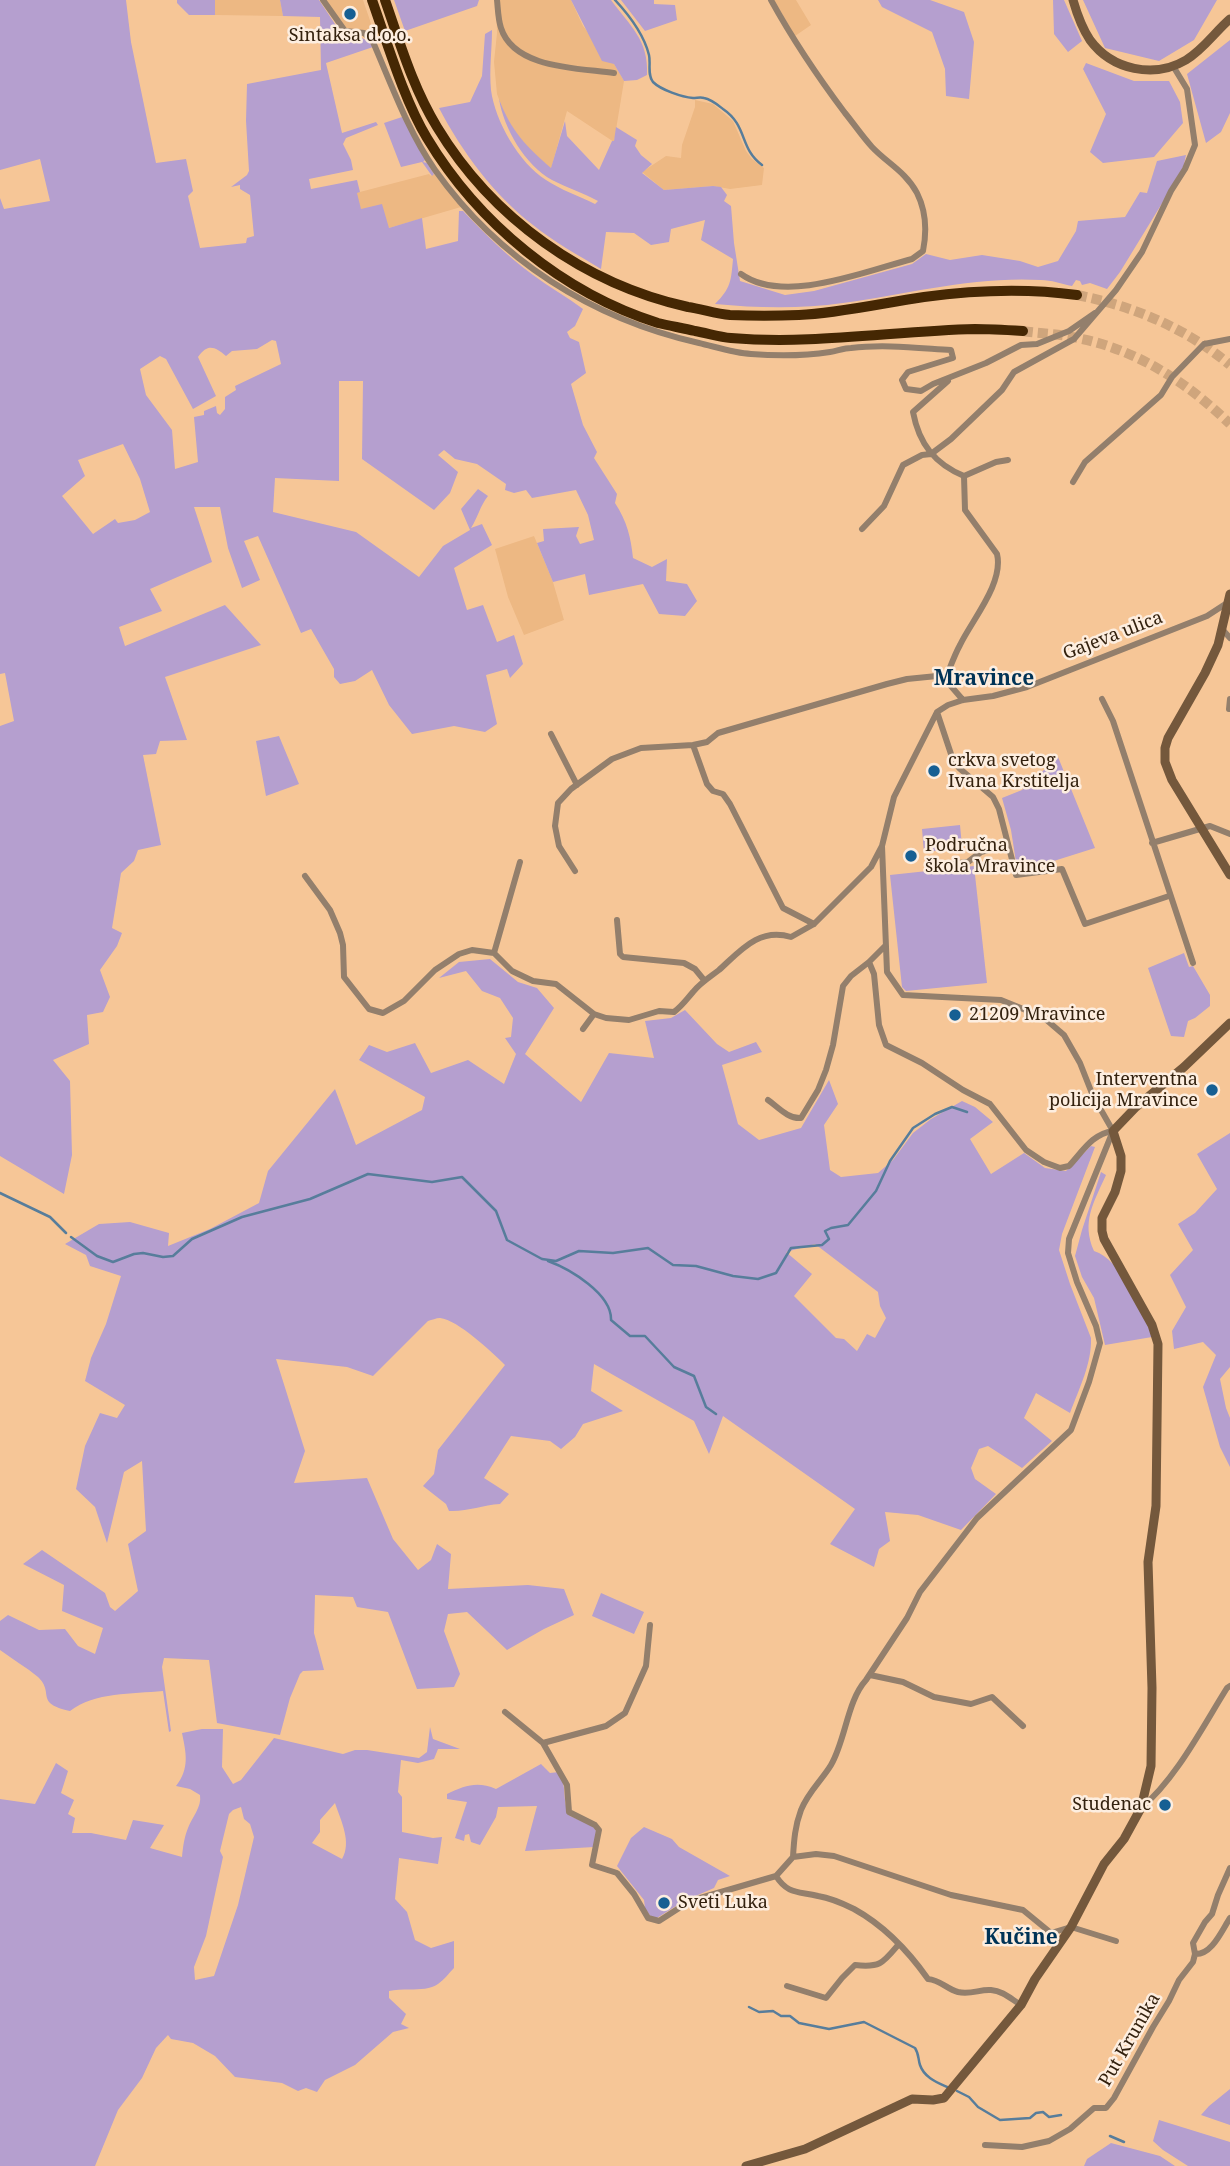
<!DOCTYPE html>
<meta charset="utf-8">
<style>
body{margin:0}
canvas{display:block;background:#f6c697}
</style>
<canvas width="1230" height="2166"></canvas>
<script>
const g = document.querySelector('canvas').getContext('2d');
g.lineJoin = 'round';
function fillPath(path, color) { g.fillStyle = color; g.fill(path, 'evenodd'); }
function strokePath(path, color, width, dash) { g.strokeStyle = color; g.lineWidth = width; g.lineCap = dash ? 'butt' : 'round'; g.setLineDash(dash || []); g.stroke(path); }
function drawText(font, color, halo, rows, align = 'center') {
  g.font = font + ' "Noto Serif",serif'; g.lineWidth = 5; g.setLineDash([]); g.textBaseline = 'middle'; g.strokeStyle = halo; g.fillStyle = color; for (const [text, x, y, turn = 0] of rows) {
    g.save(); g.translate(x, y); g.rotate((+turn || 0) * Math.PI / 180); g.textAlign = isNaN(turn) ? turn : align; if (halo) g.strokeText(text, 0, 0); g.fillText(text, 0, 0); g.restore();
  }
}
const built = new Path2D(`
 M215,0h65l3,16 -68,-1z
 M326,0h37l13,38 -14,-8 -17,-2z
 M496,0h75l12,26 31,38 10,17 -10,61 -47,-31 -16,58 -29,-26 -16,-25 -9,-24 -3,-32 3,-29z
 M774,0h22l15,25 -16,11z
 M695,100l18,4 20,17 13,30 6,8 12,9 -2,17 -32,4 -17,-3 -49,4 -22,-18 24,-16 15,2 1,-13 13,-38z
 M429,174l2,2 3,-2 27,33 -72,21 -28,-18 -5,-17z
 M534,536l19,46 11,38 -40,15 -16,-38 -13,-48z`);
const green = new Path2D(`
 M0,0h126l5,42 25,121 30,-4 7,32 -5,5 12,52 46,-5 1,-5 7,-2 -4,-41 -10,-6v-4l-9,2 16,-12 2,-4 -3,-50 1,-37 74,-14 -1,-53 -37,-1 -3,-16h39l22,33c13,5 25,2 32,14l-47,16 16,70 34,-11 2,3 -32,13 -3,6 8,16 2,10 -44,9 2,10 46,-9 3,12 -3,1 4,16 21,-5 7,24 33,-10 4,31 32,-8 1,-30h4c22,23 44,45 70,64 16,12 34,22 50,34l-8,17 -8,6 3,6 9,4 7,31 -15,11 12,41 14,27 -3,6 23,36 -2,9c12,18 16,35 18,55l19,9 15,-8 -1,22 21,3 10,17 -12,15 -26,-2 -16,-30 -54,11 -4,-21 -32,8 -16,-39 7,-2 -1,-12 36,-2 -3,9 4,8 14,-4 -6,-25 -12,-25 -44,8 -6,-8 -12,3 -9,-3 1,-6 -29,-20 -22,-5 -11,-9 -6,5 20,17 -8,21 -16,17 -72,-51 1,-78h-24v100l-64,-3 -2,34 83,20 63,45 24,-31 27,-16 -9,-21 17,-20 10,7c-8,10 -10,21 -17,32l11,-4 10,21 -38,23 13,42 16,-5 14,37 17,-7 9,29 -13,14 -3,-9 -21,6 11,49 -12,8 -31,-6 -42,8 -23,-29 -17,-35 -17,11 -15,3 -6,-7v-8l-23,-40 -10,4 -43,-97 -14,5 16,39 -18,8 -14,-40 -8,-41h-26l18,55 -62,27 12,22 -43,16 6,19 100,-41 36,40 -96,32 22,63 -27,1 -4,13 -13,1 18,90 -23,5 -4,11 -13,12 -9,55 10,5 -5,13 -17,24 10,27 -7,15 -16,3 2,29 -36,16 17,21 2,74 -8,39 -64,-38v-430l14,-5 -9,-48 -5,1v-476l4,11 46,-8 -10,-42 -40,11zM272,340l4,1 5,23 -46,22 1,4 -11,7v12l-5,6 -3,-2 -1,-7 -12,5v4l-10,2 4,45 -23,7 -3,-39 -26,-35 -6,-26 20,-13 6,3 27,50 23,-13 -18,-39c10,-14 17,-10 28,-1l6,-5 25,-2zM123,444l17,35 10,33 -15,8 -17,3 -3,-4 -22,15 -31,-38 23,-20 -7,-16z
 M177,0h38v15h-26l-12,-12z
 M394,0h85l-2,6 -72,25z
 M571,0h40c19,26 38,40 36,75l-10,5 -13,1 -10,-17 -12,-3z
 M621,0h33v4l21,1 2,15 -32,11z
 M878,0h52l34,12 10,30 -5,57 -23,-3 -1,-27 -13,-37 -50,-25z
 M1053,0h11l18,41 -14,11 -14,-18z
 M1083,0h134l-23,40 -35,21 -54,-13z
 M492,30c0,20 -3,39 -1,60 4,31 28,73 55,90 15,10 33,16 49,24l3,-3c-14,-8 -31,-13 -46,-21 -27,-15 -48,-51 -53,-81 12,32 27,47 52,69l14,-47 2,15 32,34 13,-29h2l2,-14 21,13 -2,6 6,9 11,9 -10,9 22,17 49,-4 8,1 6,8 -3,6 7,5 3,37 6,38 45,14 29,-4 98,-27 14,-10 24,6 32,-5 38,6 18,6 20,-6 18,-30 2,-10 47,-4 15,-25 7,1 10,-32 29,-6 -3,14 -63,103 -13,17 -17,-6 -8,2 -2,-4 -4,-1 -4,6c-10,-2 -21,-6 -31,-6 -66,-4 -133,14 -198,23 -42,6 -86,5 -128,1 16,-16 16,-23 18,-45l-32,-19 4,-20 -34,9 -2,13 -18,3 -17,-12 -28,-1 -5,37c-23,-14 -47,-27 -68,-44 -39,-30 -71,-73 -94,-117l31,-6 12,-26 3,-42z
 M1230,40v73l-9,19 -15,11 -19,-69z
 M1086,63l48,18h35l11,21 3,21 -29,34 -51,6 -13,-11 16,-38 -23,-45z
 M402,117l24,42 -3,3 4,1 7,11 -2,2 -10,-14 -21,5 -17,-44z
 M279,736l20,48 -33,12 -10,-55z
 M1058,757l37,91 -73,23 -6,-9 -5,-32 -9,-32 20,-8z
 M960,825l2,21 -38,7 -2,-24z
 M974,866l13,117 -81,8 -4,-4 -12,-112z
 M1184,953l5,14 4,-1 17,29v11l-15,12 -7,3 -4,16 -13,-1 -23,-68z
 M490,959l28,23 19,6 17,20 -29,46 56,48 28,-49 45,5 -9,-37 26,-3 14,-8 32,34 12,8 27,-10 6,10 -40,13 16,59 21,16 42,-12 28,-48 9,24 -14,21 6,45 11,7 37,-4 15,-13 20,-27 18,-14 31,-18 13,6 18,15 -23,17 21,35 33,-21 21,15 21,3 25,-25 4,1 -33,87 -3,16 11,34 21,54c1,25 -12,51 -21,75l-34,-20 -12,25 28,23 -30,27 -34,-22 -9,3 -8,19 4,11 21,15 -35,36 -43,-15 -33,-3 5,29 -11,8 -5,18 -44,-23 25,-35 -132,-93 -14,38 -15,-33 -100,-57 -3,27 32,20 -40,13 -8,13 -14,12 -11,-8 -39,-5 -27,42 25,16 -9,10c-18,1 -33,8 -51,7l-3,-7 -23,-18 11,-12 4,-24 67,-85c-13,-13 -47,-45 -65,-47 -4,0 -8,2 -12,3l-55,55 -26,-9 -71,-8 29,92 -11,32 73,-5 26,61 25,31 13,-10 6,-16 14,10 -3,35 80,-4 36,4 10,26 -30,14 -37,21 -40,-38 -19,2 -4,17 16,43 -6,13 -37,2 -29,-77 -31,-5 -4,-10 -38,-2 -1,38 10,37 -21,1 -3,3 -10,24 -10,37 -63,-12 -8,-63 -45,-2 -2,9 9,64 -2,1 -6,-41c-31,3 -68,1 -93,20 -36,-8 -15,-18 -32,-34 -12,-10 -26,-18 -38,-27v-29l8,-6 31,15 26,-1 13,17 17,8 8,-26 -41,-17 2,-26 -41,-21 19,-14 63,43 5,14 5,4 23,-20 -10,-47 18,-13 -4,-70 -18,11 -17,71 -12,-36 -19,-18 9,-43 15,-33 17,5 8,-13 -40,-24 6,-23 15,-34 15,-48 -31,-10 -4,-11 -21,-11 34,-20 31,-2 39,11 -1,13 42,-17 49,-26 9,-32 67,-82 21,56 66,-35 3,-13 -66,-37 10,-15 18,7 28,-9 16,30 37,-13 36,24 12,-30 -11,-16 6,-1 2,-19 -13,-20 -18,-7 -16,-20 -27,7 20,-16zM815,1244l63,48 2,14 6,12 -11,20 -8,-4 -10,17 -13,-12 -8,-1 -42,-42 18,-22 -26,-22z
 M1230,1133v234l-10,12 6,29 4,10v49l-10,-20 -17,-60 13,-32 -13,-13 -29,7 -2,-18 14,-24 -16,-32 23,-25 -15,-26 17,-11 22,-24 -20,-35z
 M1101,1172l5,3c-12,27 -25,47 -12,76 27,8 50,61 58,86l-47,8 -11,-47 -12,-21 -7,-21 7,-26z
 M601,1593l43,19 -10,22 -42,-18z
 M430,1727l3,12 27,10h-22l-4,10 -16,4 -17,-3 -3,32 4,5v35l31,6 9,-1 -4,27 -39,-6 -4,41 12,13 8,28 16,8 23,-7v27c-5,5 -10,12 -16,16 -12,9 -34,3 -49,7v7l17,16 -5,10 8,4 -16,4 -38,33 -30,15 -8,12 -11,-4 -8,3 -16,-8 -47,-6 -20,-21 -22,-13 -22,-4 -3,-4 -12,13 -14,30 -24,32 -23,56h-95v-367l35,5 21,-41 12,8 -7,22 13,7 -6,14 7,4 -3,15h19l35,7 7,-20 31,5 -14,23 32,9c1,-10 2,-19 6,-29 4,-11 14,-21 12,-33l-10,-6 -14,-3c14,-18 10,-33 6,-53l20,-4h21l-1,38 11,17 8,-4 33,-42 69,16 12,-4h12l52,8 8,-6zM335,1803c6,18 17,39 7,56l-30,-16 8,-11v-12zM241,1807l3,12 6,5 4,13 -16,68 -24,71 -19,4 -1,-13 12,-31 17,-79 -3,-6 9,-37 4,-4z
 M541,1764l9,9 9,-1c9,17 2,27 11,44l23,10 3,5 -2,16 -69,4 12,-45 -39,1 -2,10 -16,28 -9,-3 -2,-8 -4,1 -1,6 -9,-3 12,-36 -20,-3v-5c18,-9 31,-13 49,-5z
 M644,1827l28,12 7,8 51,29 -12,4 -4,8 -30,13 -27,17 -6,-1 -6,-9 -1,-8 -27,-34 14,-28z
 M1230,2089v36l-29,-10 8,-9z
 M1159,2120l71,22v24h-42l-25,-16 -10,-9z
 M1111,2143l49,13 15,10h-91l3,-7z`);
const stream = new Path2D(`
 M615,0c14,15 29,35 34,55 2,9 -2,19 4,27 8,8 29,15 40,16 4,0 8,-1 11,0 7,1 14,7 19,11 25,17 16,39 39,56
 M0,1193l50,24 16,16
 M71,1237l26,19 16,6 21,-8 9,-1 20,4 10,-1 19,-17 50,-22 68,-18 58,-25 64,8 30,-5 34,34 11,29 35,19 14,2 23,-10 34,2 35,-5 25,17 23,1 37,10 25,3 18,-6 15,-25 31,-3 7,-6 -4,-8 6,-3 17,-3 28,-34 14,-30 23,-33 22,-14 17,-7 15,5
 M548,1261c22,8 64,33 63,59l19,16h15l29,31 20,9 12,31 10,7
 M749,2007l10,5 14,-1 8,5h9l9,7 30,6 35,-7 51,26c4,6 3,11 5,17 4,12 16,17 27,22
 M957,2091l12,6 9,10 22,13 30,-2 6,-5 7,-1 6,5 12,-2
 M1110,2136l14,6`);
const highwayTunnel = new Path2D(`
 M1077,295c56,11 109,33 153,70
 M1023,331c19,3 40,3 59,8 57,12 107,45 148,85`);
const street = new Path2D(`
 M323,0l22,31 19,2 9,9c19,44 35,89 62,128 64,90 157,149 264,173 17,4 35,10 52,11 26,2 53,2 79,-2 7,-1 14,-4 21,-4 33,-4 67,0 100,2l2,8 -45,14 -6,8 4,9 15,2 12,-7 53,-21 35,-18 16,-1 32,-13 26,-18
 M497,0c1,9 1,19 4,28 13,41 78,40 113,45
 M741,274c43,31 125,-3 171,-15l11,-8c4,-20 3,-40 -6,-58 -11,-21 -30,-30 -45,-46 -10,-11 -18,-23 -27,-34 -27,-36 -52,-73 -74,-113
 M948,381l-35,31c6,32 22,52 51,64
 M1073,482l12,-20 76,-67 11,-18 32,-33 26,-5
 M862,529l22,-23 19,-41 19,-10 9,-1 20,-15 51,-49 12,-18 60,-33 42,-49 26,-38 29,-61 14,-22 10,-24 -8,-56 -14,-23
 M1222,629l8,9
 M947,675l3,10 13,15
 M1102,699l11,22 80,242
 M1229,709l1,-10
 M937,712l15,45 7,11 34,29 6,12 9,35
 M551,734l26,51
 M693,745l14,39 6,7 10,3 7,10 53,104 31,16
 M1152,843l58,-17 20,8
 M933,866l35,-4 13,-10 27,-8 8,31 46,-6 23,55 84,-28
 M575,871l-16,-25 -4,-20 3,-23 13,-14 41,-30 29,-11 52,-3 14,-3 11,-9 169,-49 20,-5 40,-4c4,-10 8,-21 13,-30 12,-25 44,-62 37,-91l-32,-44 -1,-34 32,-14 12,-2
 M305,876l25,34 10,23 3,12 1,32 25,32 14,4 21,-12 31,-31 24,-16 13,-4 22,3 18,18 21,10 23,3 38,30 12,4 23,2 30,-9 15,1c8,-6 12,-12 19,-20 7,-9 17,-15 26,-22 21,-19 40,-43 72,-33l23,-13 57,-57 11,-21
 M617,920l3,34 3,3 61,6 11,6 9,11
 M494,953l26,-91
 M869,962l5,12 5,51 7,20 36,18 41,27 27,14 36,46 18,12 16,6 9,-2c14,-15 23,-32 44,-35
 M583,1029l11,-15
 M768,1100c10,7 20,19 33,18l17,-28 8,-20 7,-25 10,-59 8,-10 18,-14 16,-16
 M1113,1131l-44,108 -1,14 9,29 19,44 4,17 -11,39 -18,48 -94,88 -57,74 -13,26 -41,62c-19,21 -20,59 -35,85 -9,15 -23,27 -30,45 -6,16 -7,30 -8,47l23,-3 18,2 117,39 72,15 28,23 20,-6 45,14
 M1113,1131l-20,-35 -13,-33 -16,-28 -21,-18 -42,-17 -98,-5 -16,-23 -5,-126 12,-49 43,-85 11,-7 15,-5 30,-4 34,-9 180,-71 20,-13
 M870,1675l33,7 31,15 37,7 21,-7 31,29
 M505,1712l38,31 24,42 2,27 26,13 4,5 -7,35 25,8 17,21 14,24 11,3 31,-20 86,-25 17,-19
 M543,1743l63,-17 19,-13 21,-47 4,-41
 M1141,1808c35,-29 62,-82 86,-120l3,-2
 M776,1876c12,19 23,15 42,20 12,2 24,7 36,13 29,16 55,43 74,70 12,1 19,10 30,13 13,3 22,-3 33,-2 12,1 20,9 30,15
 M1195,1954c17,1 27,-24 35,-36
 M787,1986l39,12 16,-20 13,-13c25,3 28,-2 43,-20
 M985,2145l37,2 27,-6 21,-12 24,-21h12l8,-10 39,-71 16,-26 10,-21 14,-18 2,-8 -2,-11 12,-21 7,-8 6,-19 12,-27`);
const secondary = new Path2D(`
 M1073,0c4,14 9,28 17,40 22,30 64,39 96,20 17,-10 29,-28 44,-41
 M1230,594l-12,51 -13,28 -37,65 -3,10v14l7,18 58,95
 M746,2166l59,-17 107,-50 21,1 11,-2 77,-93 14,-26 36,-52 33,-63 20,-25 17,-31 10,-42 1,-78 -4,-126 8,-56 2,-162 -6,-19 -48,-86 -2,-8v-13l13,-26 6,-21v-15l-8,-25 23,-24 48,-40 46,-44`);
const highway = new Path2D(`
 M372,0c15,42 32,100 55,138 51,85 136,155 231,185 12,3 25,5 37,8 12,2 24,6 36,7 81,7 163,-7 244,-9 16,0 32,1 48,2
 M385,0c15,43 28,88 52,127 55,91 147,157 251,180 14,2 28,7 42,8 22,1 46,1 69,0 42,-2 83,-12 125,-18 51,-7 102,-9 153,-2`);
const markers = [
 [350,14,7,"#165f93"],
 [934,771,7,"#165f93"],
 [911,856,7,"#165f93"],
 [955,1015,7,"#165f93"],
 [1212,1090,7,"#165f93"],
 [1165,1805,7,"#165f93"],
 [664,1903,7,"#165f93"]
];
const poiNames = [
 ["Sintaksa d.o.o.",350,36,"center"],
 ["crkva svetog",948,761],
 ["Ivana Krstitelja",948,782],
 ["Područna",925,846],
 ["škola Mravince",925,867],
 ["21209 Mravince",969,1015],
 ["Interventna",1198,1080,"right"],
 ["policija Mravince",1198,1101,"right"],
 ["Studenac",1151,1805,"right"],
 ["Sveti Luka",678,1903]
];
const streetNames = [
 ["Gajeva ulica",1113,636,-21],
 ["Put Krunika",1130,2040,-60]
];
const quarterNames = [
 ["Mravince",984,679],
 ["Kučine",1021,1938]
];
fillPath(built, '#edb883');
fillPath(green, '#b59fcf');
strokePath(stream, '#577d9b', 2.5);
strokePath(highwayTunnel, '#cfa57c', 10, [10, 5]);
strokePath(street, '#937f6c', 6);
strokePath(secondary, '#74583c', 9);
strokePath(highway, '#452703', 10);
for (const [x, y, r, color] of markers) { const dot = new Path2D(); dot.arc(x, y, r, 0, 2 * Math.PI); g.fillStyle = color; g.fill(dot); strokePath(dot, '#fdeee0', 2.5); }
drawText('18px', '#33210e', '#fdeee0', poiNames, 'left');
drawText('18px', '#33210e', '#fdeee0', streetNames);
drawText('bold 21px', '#003356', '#fdeee0', quarterNames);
</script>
